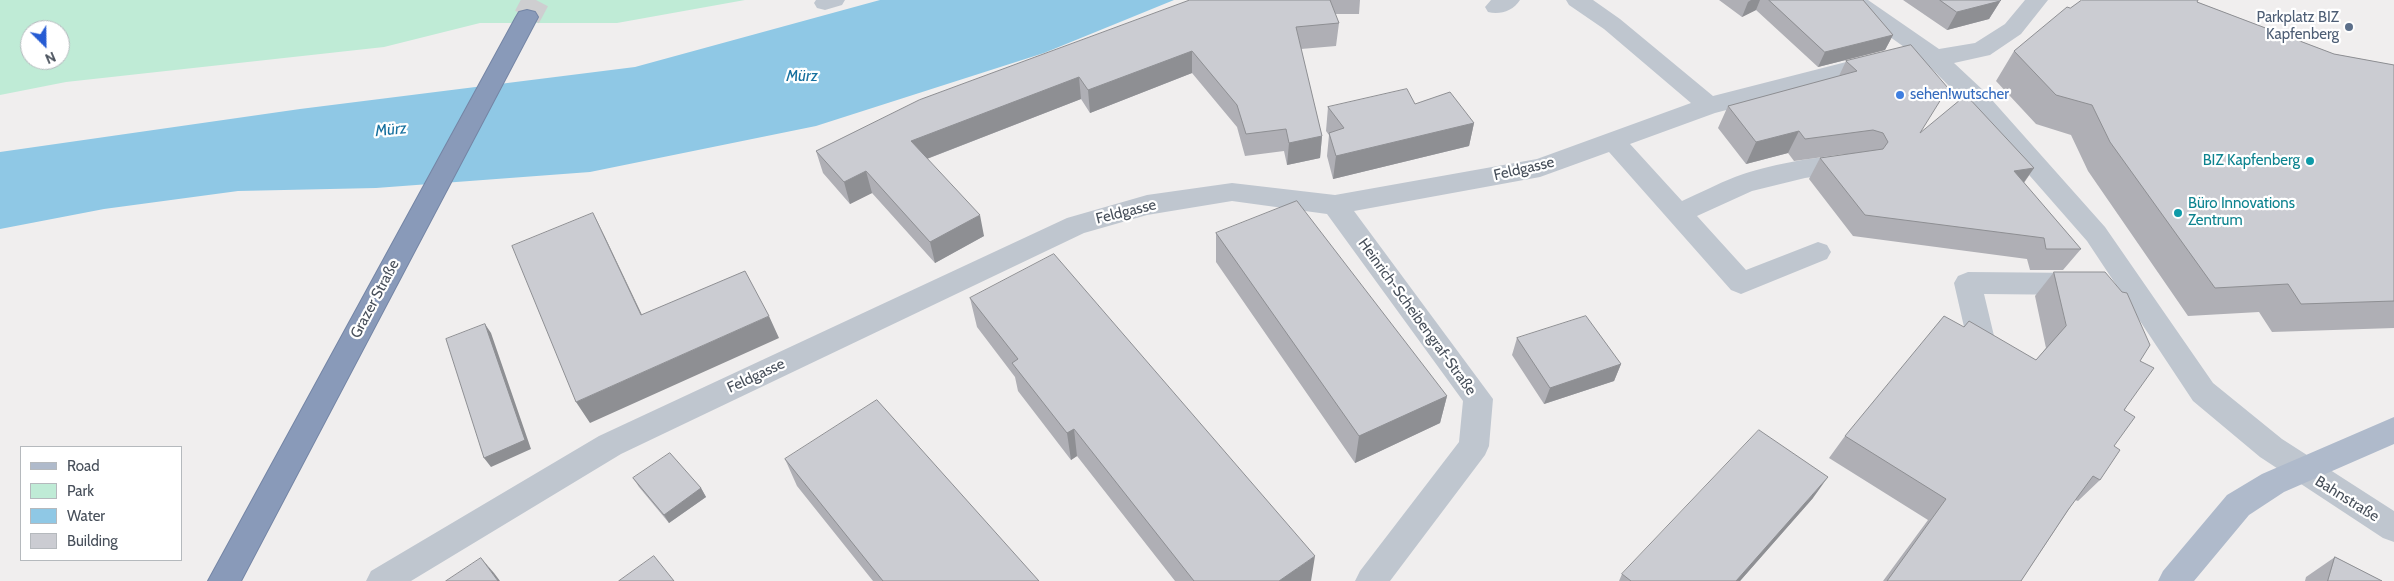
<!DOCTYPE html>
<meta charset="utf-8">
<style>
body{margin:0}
#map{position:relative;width:2394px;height:581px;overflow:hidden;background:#f0eeee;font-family:Cabin,sans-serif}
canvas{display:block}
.legend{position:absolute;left:20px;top:446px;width:162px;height:115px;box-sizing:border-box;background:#fff;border:1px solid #b5b9bd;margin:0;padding:6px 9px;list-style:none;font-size:15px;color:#474f5a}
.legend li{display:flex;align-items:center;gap:10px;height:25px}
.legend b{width:25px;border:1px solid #b5b9bd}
.north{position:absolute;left:20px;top:20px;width:50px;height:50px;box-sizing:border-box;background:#fff;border:1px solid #b5b9bd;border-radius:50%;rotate:157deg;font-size:14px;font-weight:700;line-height:20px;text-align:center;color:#474f5a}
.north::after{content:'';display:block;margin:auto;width:18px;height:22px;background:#265bd3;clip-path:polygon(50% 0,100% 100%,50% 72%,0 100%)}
</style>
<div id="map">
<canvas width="2394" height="581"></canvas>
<ul class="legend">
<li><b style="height:6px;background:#afbacb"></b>Road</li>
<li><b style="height:14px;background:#bfebd6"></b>Park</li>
<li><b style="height:14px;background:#8fc8e5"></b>Water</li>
<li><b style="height:14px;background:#cbccd2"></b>Building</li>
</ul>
<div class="north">N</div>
</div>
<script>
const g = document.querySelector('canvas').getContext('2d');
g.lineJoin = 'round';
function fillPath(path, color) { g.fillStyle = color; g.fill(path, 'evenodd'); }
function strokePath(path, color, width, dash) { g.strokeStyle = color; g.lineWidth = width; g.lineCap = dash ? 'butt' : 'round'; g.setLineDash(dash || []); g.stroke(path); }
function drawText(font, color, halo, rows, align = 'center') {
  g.font = font + ' Cabin,sans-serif'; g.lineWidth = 4.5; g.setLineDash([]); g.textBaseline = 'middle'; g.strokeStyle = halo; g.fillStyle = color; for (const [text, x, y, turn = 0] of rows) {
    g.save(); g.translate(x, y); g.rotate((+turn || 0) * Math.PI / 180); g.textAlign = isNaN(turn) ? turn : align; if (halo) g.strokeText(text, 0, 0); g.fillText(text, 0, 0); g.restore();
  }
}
const green = new Path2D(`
 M0,0h745l-128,23h-137l-96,24 -318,35 -66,13zM30,30h30v30h-30z`);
const water = new Path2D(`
 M880,0h294l-130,53 -228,73 -226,46 -214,16 -138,3 -134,18 -104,20v-77l300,-43 335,-42z`);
const highwayTunnel = new Path2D(`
 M527,17l9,-17`);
const minor = new Path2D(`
 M816,0h29l-3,5 -17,5 -8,-2 -3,-5z
 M1491,0h29c-7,11 -20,15 -32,12l-3,-5z
 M1566,0h27l27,19 93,77 184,-47h10l-62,-44 -3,-5h26l71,49 36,-6 30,-19 20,-24h23l-27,34 -31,21 -36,8 30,28 121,136 108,156 69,56 112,72v31l-11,-4 -123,-81 -67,-56 -106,-160 -121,-138 -37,-37 -32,-1 -182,48 -85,31 52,57c18,-8 35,-17 53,-24 25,-10 100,-27 125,-19l4,6 -4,6 -55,8 -53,13 -55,25 49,54 72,-28 9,3 4,7 -4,7 -86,35 -10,-4 -122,-138 -69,25 -186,34 139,188 -4,47 -4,9 -95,126h-35l5,-10 99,-129 4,-41 -136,-187 -95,-13 -85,14 -63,18 -463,221 -210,127h-45l5,-10 228,-135 468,-218 80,-23 85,-12 103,12 202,-36 154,-56 -87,-74 -35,-24z
 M1968,272l115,1 10,4 4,7 -4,7 -10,4 -99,-1 11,46 -4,8 -10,3 -10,-3 -4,-8 -13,-57 4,-7z`);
const major = new Path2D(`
 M2394,417v27l-110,48 -35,23 -55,66h-36l5,-10 64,-76 35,-21z`);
const highway = new Path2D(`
 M527,10l8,2 3,5 -297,564h-33l308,-564 3,-5z`);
const wall = new Path2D(`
 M1190,0h170l-1,14h-24l4,9 -3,23 -35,3 21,87 -2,22 -33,7 -3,-14 -39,5 -8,-29 -45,-54 -102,40 -9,-14 -154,60 57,77 -49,27 -63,-70 -22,11 -27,-31 -7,-22z
 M1719,0h144l30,35 -8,15 -67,17 -62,-57 -14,7z
 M1903,0h98l-12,19 -42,11z
 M2197,2l137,52 60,11v263l-122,4 -13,-20 -71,4 -100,-145 -17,-36 -35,-11 -40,-43 18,-30 56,-43z
 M1911,45l10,88 113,35 -10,15 57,66 -18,21h-33l-3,-11 -174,-23 -44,-57 11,-21 25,-4 -51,7 -6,-8 -42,11 -28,-36 10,-22 111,-30 7,-15z
 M1415,104l59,19 -5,23 -136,33 -6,-23 2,-21 -3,-4 2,-24z
 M1216,233l231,163 -7,27 -85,40 -139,-201z
 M2054,272l86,89 -26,85 -14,34 -22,21 -3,-1 -54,81h-138l45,-61 -99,-62 16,-22 119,-109 72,33 10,-12 -11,-52z
 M970,298l341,283h-136l-98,-125 -6,4 -53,-69 -3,-14 -38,-50z
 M1517,338l104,26 -7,17 -70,23 -32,-49z
 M785,459l254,122h-166l-76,-95z
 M633,478l68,10 5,9 -37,26 -30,-36z
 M1813,498l-73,83h-121l3,-7z
 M2335,557l47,24h-77l1,-4z`);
const shadedWall = new Path2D(`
 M1751,0h9l-4,10 -14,7 6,-15z
 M2001,0l-12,19 -42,11 10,-18z
 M1893,35l-8,15 -67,17 7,-15z
 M1192,51v22l-102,40 -2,-23z
 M1079,77l2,22 -165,64 -5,-22z
 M1474,123l-5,23 -136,33 3,-23z
 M1799,131l-11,22 -42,11 10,-22z
 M1322,136l-2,22 -33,7 2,-22z
 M2034,168l-15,21 -5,-18z
 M866,171l6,22 -22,11 -6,-22z
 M593,213l12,24 48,101 -12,-23z
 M980,215l4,21 -49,27 -5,-21z
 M769,316l10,22 -189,85 -14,-21z
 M485,324l6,9 40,116 -40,18 -7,-9z
 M1621,364l-7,17 -70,23 6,-16z
 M1447,396l-7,27 -85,40 4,-27z
 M1074,429l3,27 -6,4 -4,-27z
 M1828,477l-15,21 -73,83h-4z
 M701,488l5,9 -37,26 -5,-8z
 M1315,556l-4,25h-32z
 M481,558l13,15 6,8h-2z`);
const building = new Path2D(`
 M1190,0h140l9,23 -43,4 26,109 -33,7 -3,-14 -40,5 -9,-29 -45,-54 -104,39 -9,-13 -168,64 69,74 -50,27 -64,-71 -22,11 -28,-31 103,-51z
 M1769,0h94l30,35 -68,17z
 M1940,0h61l-1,1 -43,11z
 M2082,0h116l-1,2 137,52 60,11v236l-93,3 -13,-20 -73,4 -105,-146 -18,-37 -36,-10 -42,-44 53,-44 3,1z
 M1911,45l37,43 -28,45 46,-38 68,73 -20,3 67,78h-35l-2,-11 -179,-23 -45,-57 63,-9 5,-7 -5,-9 -10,-3 -68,9 -6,-8 -43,11 -28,-36 129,-35 -11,-10z
 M1407,89l8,15 35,-12 24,31 -138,33 -7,-23 15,-5 -16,-21z
 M1297,201l150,195 -88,40 -143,-203z
 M593,213l48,102 104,-44 24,45 -193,86 -64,-156z
 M1054,254l261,302 -36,25h-85l-120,-152 -7,4 -55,-70 6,-4 -48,-61z
 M2054,272h51l17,20 5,1 23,52 -10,16 14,7 -30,42 11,7 -21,29 6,4 -20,30 -7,-4 -25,34 -47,71h-134l59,-82 -101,-63 99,-120 20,11 5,-6 67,39 30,-34z
 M1586,316l35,48 -71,24 -33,-50z
 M485,324l40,116 -41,18 -38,-119z
 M877,400l162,181h-156l-98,-122z
 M1759,430l69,47 -92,104h-105l-9,-7z
 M670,453l31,35 -37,27 -31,-37z
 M654,556l20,25h-55z
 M2335,557l47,24h-54z
 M481,558l17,23h-52z`);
const markers = [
 [2349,27,5,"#5c6f8a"],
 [1900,95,5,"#3f7fe0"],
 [2310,161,5,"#0f9aa8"],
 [2178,213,5,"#0f9aa8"]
];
const serviceNames = [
 ["Parkplatz BIZ",2339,18],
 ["Kapfenberg",2339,35]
];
const shopNames = [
 ["sehen!wutscher",1910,95]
];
const cultureNames = [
 ["BIZ Kapfenberg",2300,161],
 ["Büro Innovations",2188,204,"left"],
 ["Zentrum",2188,221,"left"]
];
const streetNames = [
 ["Feldgasse",1524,169,-13],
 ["Feldgasse",1126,212,-14],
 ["Grazer Straße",375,299,-62],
 ["Heinrich-Scheibengraf-Straße",1417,317,54],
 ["Feldgasse",756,376,-25],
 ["Bahnstraße",2347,499,32]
];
const waterNames = [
 ["Mürz",802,76],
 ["Mürz",391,130,-6]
];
fillPath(green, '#bfebd6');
fillPath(water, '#8fc8e5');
strokePath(highwayTunnel, '#ceced0', 27, [27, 14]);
strokePath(highway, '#7485a5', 2);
fillPath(minor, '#bfc6cf');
fillPath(major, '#afbacb');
fillPath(highway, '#899ab9');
fillPath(wall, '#afafb5');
fillPath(shadedWall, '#8e8f93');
fillPath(building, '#cbccd2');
strokePath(building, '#8e8f93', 1);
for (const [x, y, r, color] of markers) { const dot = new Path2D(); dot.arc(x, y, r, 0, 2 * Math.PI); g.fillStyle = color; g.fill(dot); strokePath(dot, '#fff', 2); }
drawText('15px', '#4e5e75', '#fff', serviceNames, 'right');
drawText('15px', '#366cbe', '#fff', shopNames, 'left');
drawText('15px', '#0d838f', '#fff', cultureNames, 'right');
drawText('15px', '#474f5a', '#fff', streetNames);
drawText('italic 16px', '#16709e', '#fff', waterNames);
</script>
